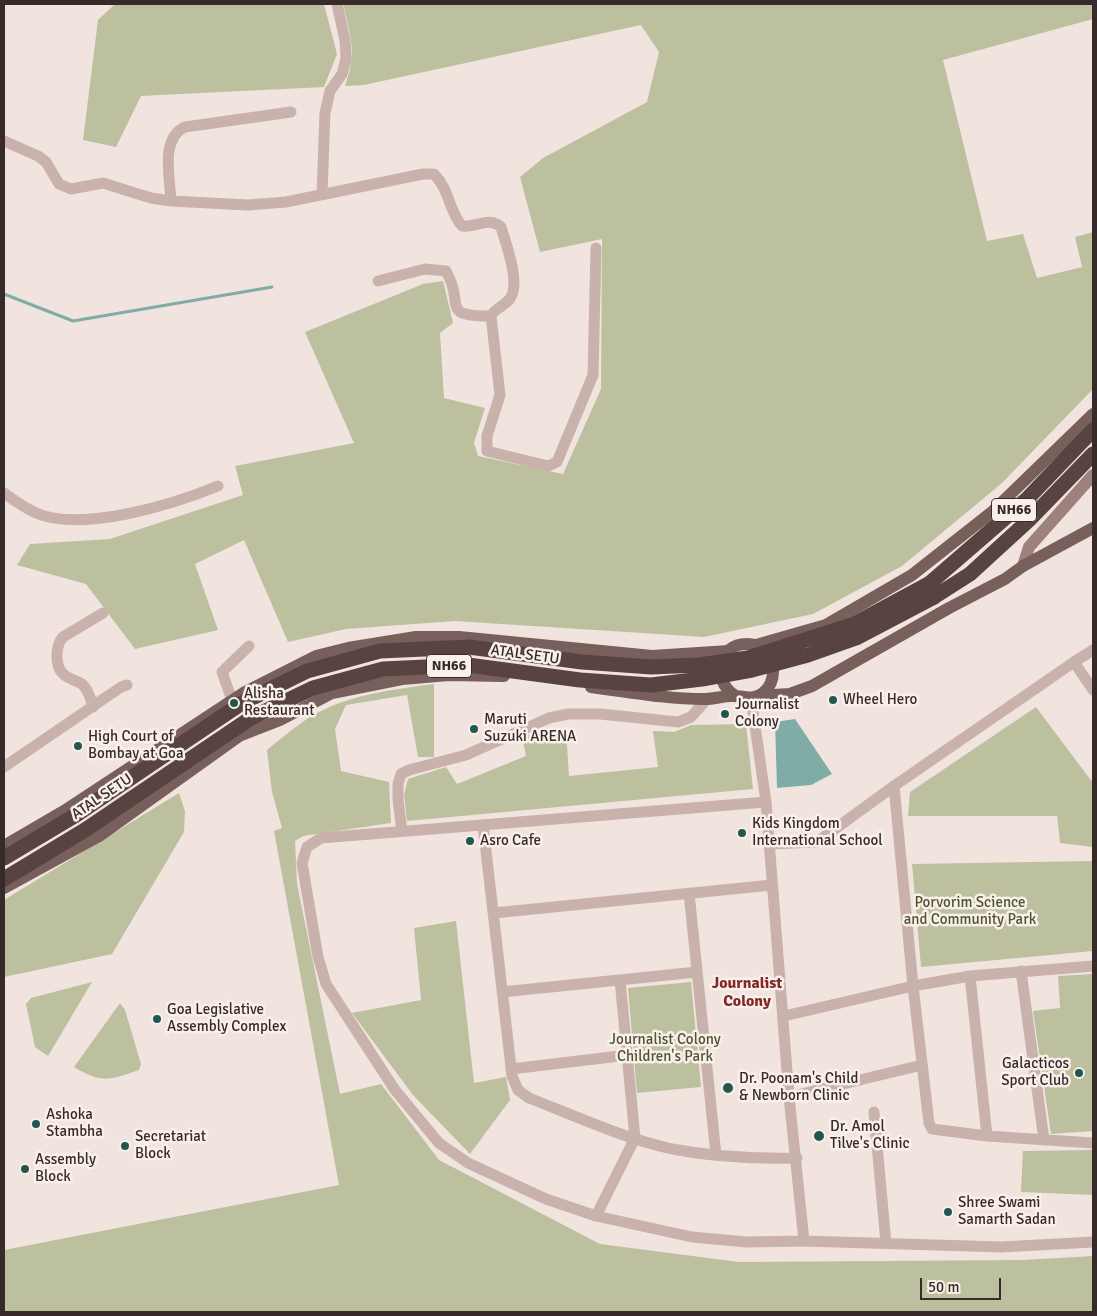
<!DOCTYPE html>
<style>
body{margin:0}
#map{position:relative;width:1097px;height:1316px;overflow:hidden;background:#f1e4df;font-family:Signika,sans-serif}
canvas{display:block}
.frame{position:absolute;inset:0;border:5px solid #372b2a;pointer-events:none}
.scale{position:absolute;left:920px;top:1278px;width:81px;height:22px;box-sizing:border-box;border:2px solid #372b2a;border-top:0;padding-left:6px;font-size:15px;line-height:18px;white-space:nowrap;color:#372b2a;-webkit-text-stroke:4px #f9efeb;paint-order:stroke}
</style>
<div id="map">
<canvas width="1097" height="1316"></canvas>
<div class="frame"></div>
<div class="scale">50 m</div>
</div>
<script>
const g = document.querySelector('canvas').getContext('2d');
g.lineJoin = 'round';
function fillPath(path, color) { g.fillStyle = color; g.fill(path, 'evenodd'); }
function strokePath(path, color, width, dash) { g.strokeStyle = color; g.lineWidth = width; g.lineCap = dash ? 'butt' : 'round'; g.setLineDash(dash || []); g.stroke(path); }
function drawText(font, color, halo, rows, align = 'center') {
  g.font = font + ' Signika,sans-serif'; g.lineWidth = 5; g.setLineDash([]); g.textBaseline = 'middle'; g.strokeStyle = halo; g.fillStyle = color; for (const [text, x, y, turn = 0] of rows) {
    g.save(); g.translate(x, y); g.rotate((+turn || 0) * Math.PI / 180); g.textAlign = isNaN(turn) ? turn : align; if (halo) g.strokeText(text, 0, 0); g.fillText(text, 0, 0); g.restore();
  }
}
const green = new Path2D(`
 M115,4h209l13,50 -13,33 -183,9 -25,51 -33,-7 15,-120z
 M343,4h750v15l-150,41 44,181 36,-7 14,44 45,-11 -7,-30 18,-5v157l-91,94 -100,83 -89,48 -109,23 -249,-16 -109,8 -58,13 -44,-102 -49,24 23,66 -83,19 -49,-65 -69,-19 13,-21 80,-5 133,-44 -8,-29 119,-23 -49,-111 118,-48 20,-3 10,42 -13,10 4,65 41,10 -11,35 4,13 85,18 38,-85 1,-150 -62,13 -20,-75 23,-19 104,-56 12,-50 -18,-27 -277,60 -19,1c12,-34 6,-48 -2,-82z
 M434,684v73h-16l-11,-62 -61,10 -11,24 6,42 48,11 2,41 -88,13 -8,5 2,43 43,210 41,-10 58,76 161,84 139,18 283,-2 71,-4v56h-1089v-62l335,-65 -65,-354 8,-3 -10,-36 -5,-42c12,-10 24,-20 37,-29 38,-26 86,-31 130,-37z
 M1036,707l57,76v64l-33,-4 -3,-27h-149l2,-24z
 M746,724l7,65 -346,32 -3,-26 4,-16 38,-12 11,17 69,-28 -4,-20 44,-7 3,47 89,-9 -5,-36 21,1 17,-7z
 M179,793l6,18 -1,21 -72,122 -108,23v-77z
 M1093,861v90l-172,16 -9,-103z
 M456,921l18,162 32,-6 4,23 -40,54 -57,-59 -61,-82 69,-13 -7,-72z
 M1093,974v157l-42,3 -18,-123 27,-3 -2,-32z
 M92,982l-44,74 -13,-9 -9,-43 5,-6z
 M691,982l10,105 -64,6 -9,-105z
 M120,1003l5,7 16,54 -2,6c-30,10 -37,14 -65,-3z
 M1093,1150v45l-72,-3 2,-41z`);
const water = new Path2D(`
 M795,719l37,55 -21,11 -34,3 -2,-66z`);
const stream = new Path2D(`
 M4,294l69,27 199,-34`);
const street = new Path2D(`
 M4,141l34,15 8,6 13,22 12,5 32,-6 48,15 20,3 77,4 38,-3 137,-28h11c16,16 14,36 28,52 14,2 27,-10 39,1 5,17 19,54 10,70 -5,9 -15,10 -20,19l9,79 -13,41v15l61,15 9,-4 36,-87 3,-127
 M322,193l3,-80 5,-22 12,-17 4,-15 -1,-19 -8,-36
 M171,201c-1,-23 -11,-63 14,-74l106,-15
 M378,281l47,-12 21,2c20,34 -8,45 45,45
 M4,493c10,7 21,15 32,20 46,20 138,-9 182,-27
 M1093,650l-19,12 19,28
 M751,698l15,104 23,295 15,144
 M232,700l-10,-28 27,-26
 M93,707c-2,-7 -4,-16 -10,-22 -4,-4 -12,-5 -17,-9 -12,-7 -11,-30 -3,-39l40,-24
 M4,767l117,-80 6,-2
 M766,802l-445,36 -14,9 -5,16 16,94 8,27 69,106 44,53 29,20 78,36 50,17 96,21 55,5 57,-1 197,6 92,-5
 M483,825l29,251 6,14 11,8c46,18 94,40 143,51 42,8 83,10 125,9
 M402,831l-4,-31v-16l3,-10 8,-4 57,-15 83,-37 19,-4h32l78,8 13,-5 16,-18
 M769,844l48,-2 77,-56 180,-124
 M689,893l27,262
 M494,913l278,-28
 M1021,971l23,169
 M970,976l123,-10
 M502,992l195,-20
 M784,1016l129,-30 -19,-200
 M511,1069l117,-14
 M789,1097l133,-32
 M874,1112l12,131
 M987,1136l-17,-160 -57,10 16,137 3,6 55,7 106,7
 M596,1216l39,-78 -15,-158`);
const secondary = new Path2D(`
 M1023,566l6,-19 64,-72`);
const primary = new Path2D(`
 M756,645l70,-20 86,-50 80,-63 101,-98
 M591,687c38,5 76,12 114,12 9,0 18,-3 27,-3 9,-1 16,4 26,0 25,-12 17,-52 -11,-52 -30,0 -35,36 -13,51
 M757,696l33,-2 22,-8 137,-78 56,-29 18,-13 70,-38
 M4,846l60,-35 181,-119 71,-36 32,-8 68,-11h43l193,19 77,-5
 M4,888l95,-52 140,-100 41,-16 52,-27 70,-14 47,-4 55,1`);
const highway = new Path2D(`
 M930,583l97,-84 66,-69
 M934,597l36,-23 59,-54 64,-66`);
const highwayBridge = new Path2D(`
 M4,858l72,-43 166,-112 65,-32 73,-20 89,-4 113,15 69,5 48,-2 49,-7 104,-33 78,-42
 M4,879l81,-49 166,-112 62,-30 70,-19 85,-4 112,15 71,5 51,-6 50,-9 56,-15 48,-17 78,-41`);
const markers = [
 [833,700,5,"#21574e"],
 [234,703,5,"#21574e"],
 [725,714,5,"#21574e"],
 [474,729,5,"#21574e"],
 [78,746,5,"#21574e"],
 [742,833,5,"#21574e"],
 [470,841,5,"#21574e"],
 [157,1019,5,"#21574e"],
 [1079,1073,5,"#21574e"],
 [728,1088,6,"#21574e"],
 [36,1124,5,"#21574e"],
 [819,1136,6,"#21574e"],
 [125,1146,5,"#21574e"],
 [25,1169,5,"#21574e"],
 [948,1212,5,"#21574e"]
];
const shields = [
 [1014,510,45],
 [449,666,45]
];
const shieldNames = [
 ["NH66",1014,510],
 ["NH66",449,666]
];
const streetNames = [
 ["ATAL SETU",525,655,8],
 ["ATAL SETU",102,797,-34]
];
const poiNames = [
 ["Alisha",244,694],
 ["Restaurant",244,711],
 ["Wheel Hero",843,700],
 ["Journalist",735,705],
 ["Colony",735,722],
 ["Maruti",484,720],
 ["Suzuki ARENA",484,737],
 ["High Court of",88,737],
 ["Bombay at Goa",88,754],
 ["Kids Kingdom",752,824],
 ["International School",752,841],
 ["Asro Cafe",480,841],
 ["Goa Legislative",167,1010],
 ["Assembly Complex",167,1027],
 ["Galacticos",1069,1064,"right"],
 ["Sport Club",1069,1081,"right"],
 ["Dr. Poonam's Child",739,1079],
 ["& Newborn Clinic",739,1096],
 ["Ashoka",46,1115],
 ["Stambha",46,1132],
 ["Dr. Amol",830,1127],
 ["Tilve's Clinic",830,1144],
 ["Secretariat",135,1137],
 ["Block",135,1154],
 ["Assembly",35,1160],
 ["Block",35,1177],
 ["Shree Swami",958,1203],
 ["Samarth Sadan",958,1220]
];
const parkNames = [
 ["Porvorim Science",970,903],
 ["and Community Park",970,920],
 ["Journalist Colony",665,1040],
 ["Children's Park",665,1057]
];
const neighbourhoodNames = [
 ["Journalist",747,984],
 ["Colony",747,1002]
];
fillPath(green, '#bcc09f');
fillPath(water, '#7fada5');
strokePath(stream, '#7fada5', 3);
strokePath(street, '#c9b2ab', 11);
strokePath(secondary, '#9d817c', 12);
strokePath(primary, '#785f5c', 12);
strokePath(highway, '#584341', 15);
strokePath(highwayBridge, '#584341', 15);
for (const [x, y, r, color] of markers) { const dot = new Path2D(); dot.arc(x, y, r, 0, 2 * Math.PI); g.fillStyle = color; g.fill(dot); strokePath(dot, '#f9efeb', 2); }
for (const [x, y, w] of shields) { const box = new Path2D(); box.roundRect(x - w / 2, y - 11.5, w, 23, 4); g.fillStyle = '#f9efeb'; g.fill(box); strokePath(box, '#372b2a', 1); }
drawText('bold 14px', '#372b2a', null, shieldNames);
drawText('15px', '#372b2a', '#f9efeb', streetNames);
drawText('15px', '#372b2a', '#f9efeb', poiNames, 'left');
drawText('15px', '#4f542f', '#f9efeb', parkNames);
drawText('bold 16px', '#822827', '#f9efeb', neighbourhoodNames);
</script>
